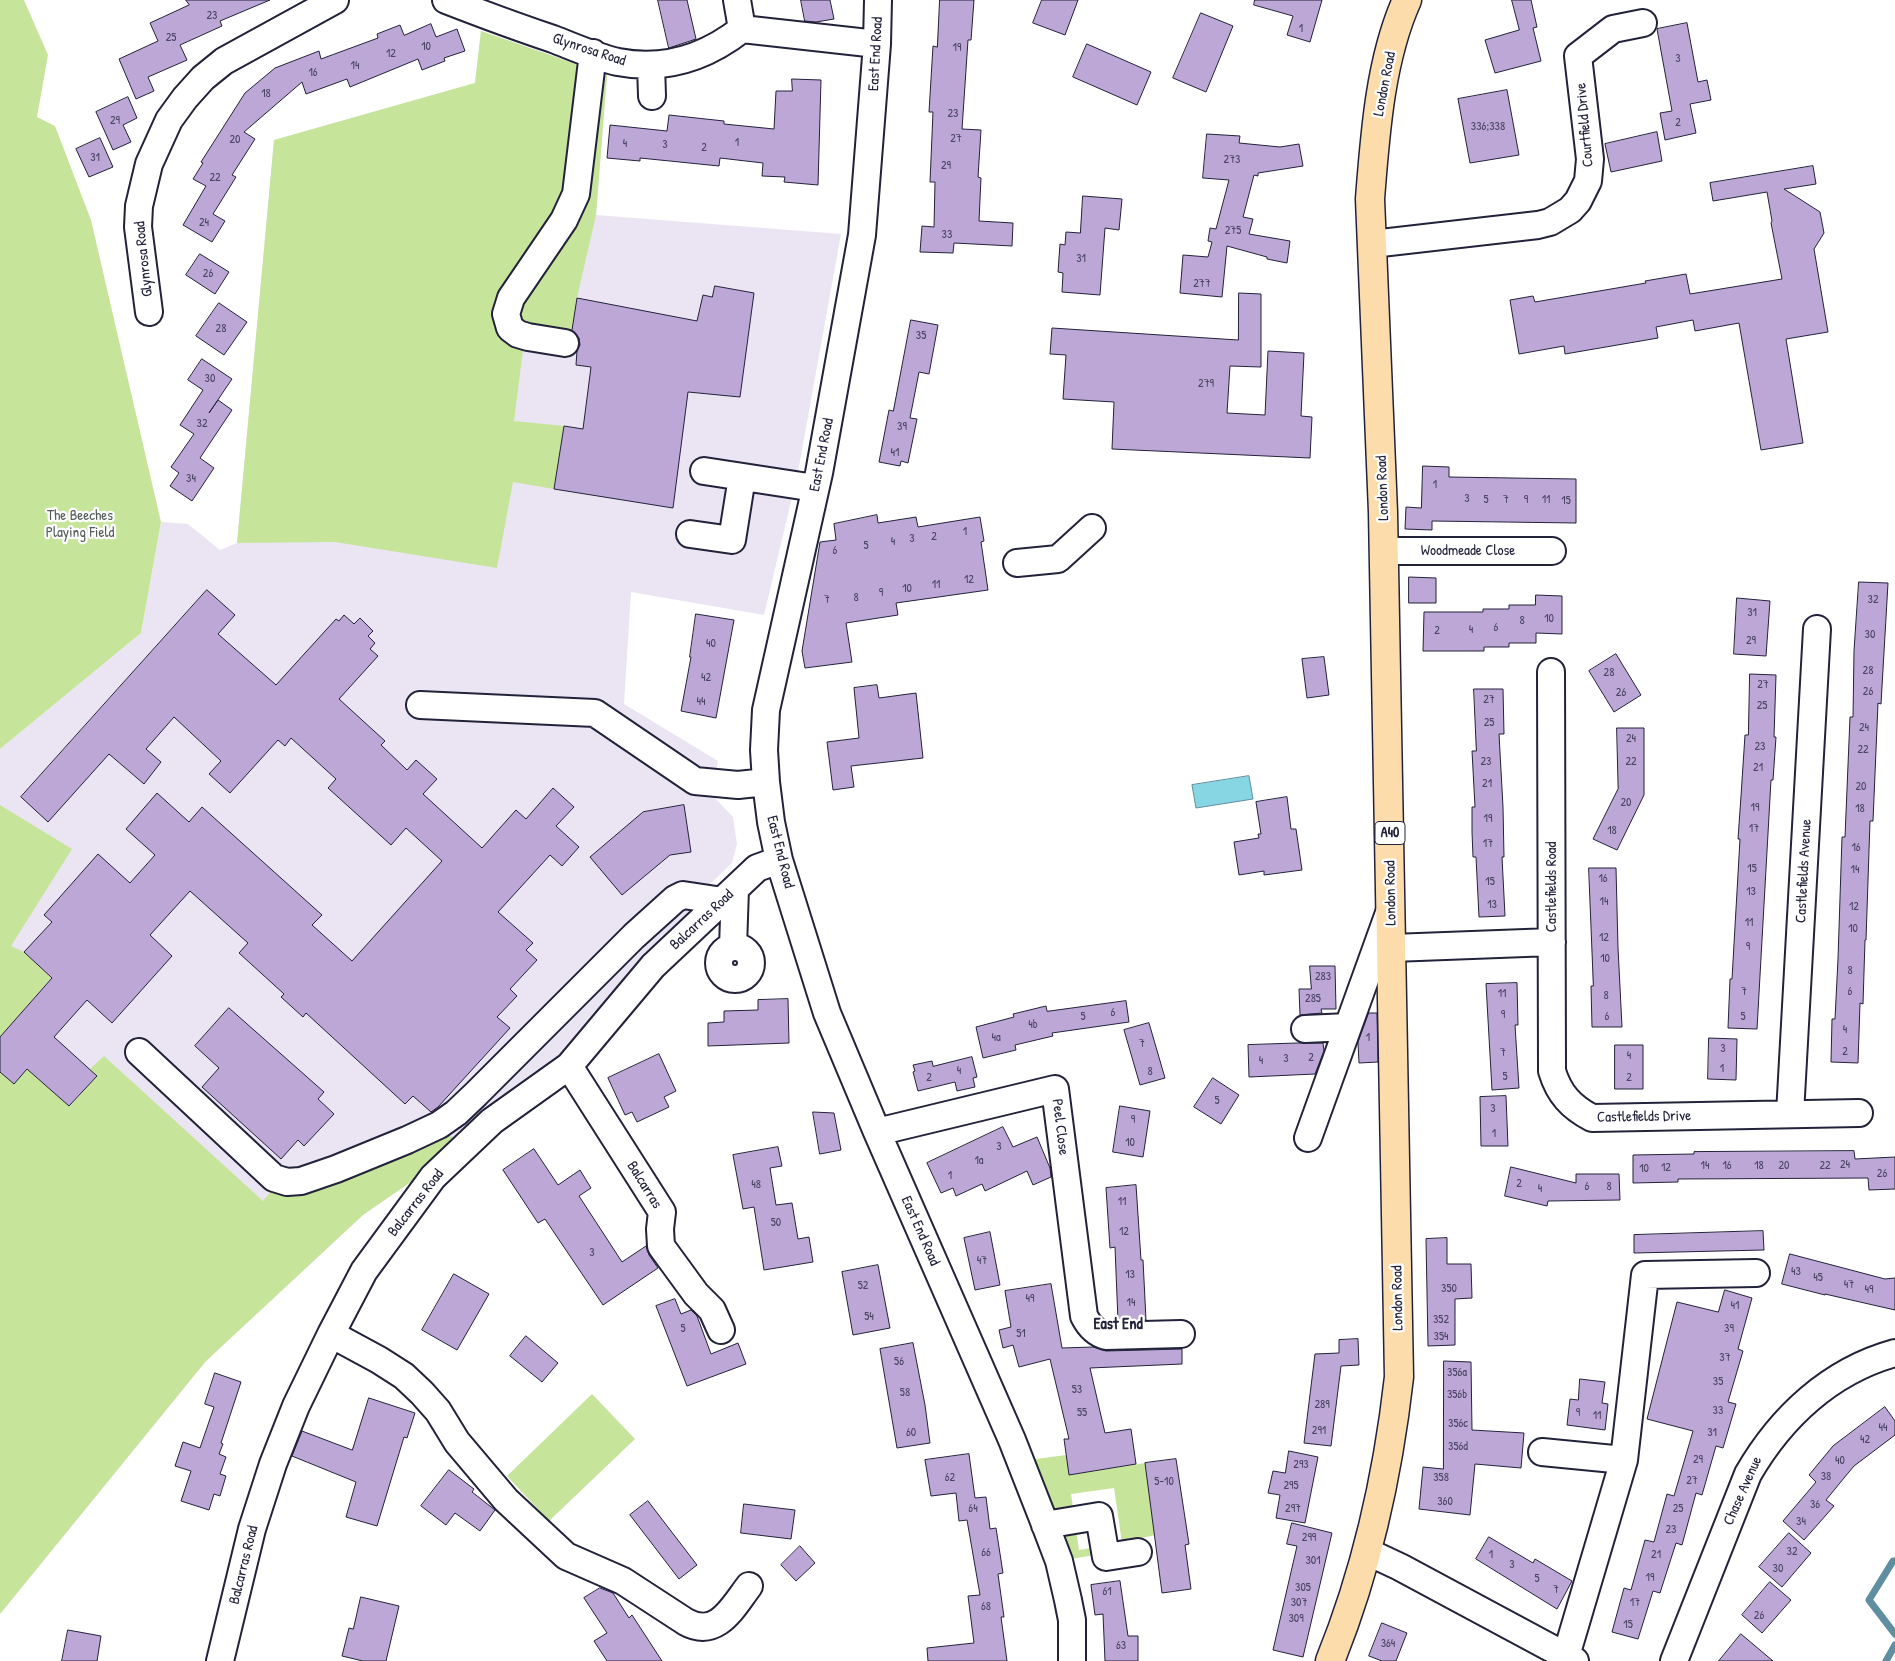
<!DOCTYPE html>
<style>
body{margin:0}
canvas{display:block;background:#fff}
</style>
<canvas width="1895" height="1661"></canvas>
<script>
const g = document.querySelector('canvas').getContext('2d');
g.lineJoin = 'round';
function fillPath(path, color) { g.fillStyle = color; g.fill(path, 'evenodd'); }
function strokePath(path, color, width, dash) { g.strokeStyle = color; g.lineWidth = width; g.lineCap = dash ? 'butt' : 'round'; g.setLineDash(dash || []); g.stroke(path); }
function drawText(font, color, halo, rows, align = 'center') {
  g.font = font + ' "Patrick Hand",sans-serif'; g.lineWidth = 4.5; g.setLineDash([]); g.textBaseline = 'middle'; g.strokeStyle = halo; g.fillStyle = color; for (const [text, x, y, turn = 0] of rows) {
    g.save(); g.translate(x, y); g.rotate((+turn || 0) * Math.PI / 180); g.textAlign = isNaN(turn) ? turn : align; if (halo) g.strokeText(text, 0, 0); g.fillText(text, 0, 0); g.restore();
  }
}
const built = new Path2D(`
 M481,31l126,43 -11,141 245,19 -43,238 -34,143 -133,-23 -7,112 94,57 -5,35 20,21 4,27 -5,19 -23,22 -12,27 -136,144 -133,114 -65,45 -157,146 -206,253v-865l141,-116 20,-111 27,2 32,26 17,-7 37,-403 201,-57z`);
const green = new Path2D(`
 M0,0h24l24,55 -11,62 18,9 36,94 70,302 -20,111 -141,116z
 M481,31l126,44 -11,140 -19,83 -9,60 -45,-8 -9,71 50,5 -10,63 -41,-7 -16,86 -162,-26 -98,1 37,-403 201,-57z
 M0,805l72,44 -61,97 13,6 27,26 -51,59z
 M104,1056l159,145 18,-21 158,-55 17,16 -28,29 -65,45 -157,146 -206,253v-542l14,12 13,-15 43,37 27,-30 -7,-7z
 M592,1394l43,45 -86,82 -42,-45z
 M1066,1455l4,20 75,-12 11,72 -26,5 1,9 -72,12 -10,-27 27,-4 3,20 43,-7 -8,-55 -43,6 3,20 -31,5 -22,-58z`);
const water = new Path2D(`
 M1249,776l4,23 -57,9 -4,-23z`);
const stream = new Path2D(`
 M1895,1561h-2l-24,39 26,34
 M1886,1661l9,-16`);
const building = new Path2D(`
 M186,0h84l-50,21 2,5 -42,19 7,15 -39,17 6,14 -18,8 -17,-40 39,-18 -8,-18 39,-18z
 M658,0h29l9,39 -27,9z
 M801,0h29l4,19 -18,3 -11,-1z
 M940,0h34l-3,40h-3l-6,89 19,1 -3,47 3,1 -2,43 34,2 -1,23 -58,-3 -1,10 -33,-1 2,-26 12,1 1,-45h-5l3,-70h-4l4,-66 4,1z
 M1042,0h36l-13,35 -32,-12z
 M1255,0h67l-12,42 -23,-7 6,-19 -39,-11z
 M1512,0h19l6,27 -4,1 8,33 -46,12 -10,-33 34,-10z
 M1201,13l32,13 -27,66 -33,-14z
 M1687,23l11,59 9,-2 4,20 -21,4 6,29 -31,7 -5,-27 12,-2 -15,-82z
 M431,24l5,13 21,-8 8,22 -21,7 1,3 -23,9 -4,-11 -68,28 -3,-8 -41,15 -4,-12 -58,50 11,7 -23,36 4,2 -23,37 12,7 -13,21 -29,-17 23,-39 -13,-7 10,-16 -2,-1 44,-69 30,-25 44,-17 2,8 57,-21 -1,-4 23,-9 4,10z
 M1087,44l64,28 -14,33 -64,-28z
 M792,79l29,1 -3,105 -34,-3 1,-5 -23,-1 1,-13 -43,-5 -1,8 -79,-8v3l-33,-3 3,-33 57,6 2,-16 55,6v3l50,5 2,-38h16z
 M1507,90l12,65 -49,8 -12,-64z
 M128,97l9,21 -14,7 8,17 -18,8 -17,-38z
 M1657,132l5,29 -51,11 -6,-28z
 M1207,134l33,2 -1,7 41,4 19,-3 4,22 -45,7v3l-4,-1 -11,42 10,2 -4,15 41,7 -3,22 -20,-4v-2l-40,-11 -5,51 -42,-4 3,-38 25,2 4,-15 -4,-1 2,-13 6,1 13,-49 -26,-2z
 M100,138l13,29 -24,10 -13,-28z
 M1813,166l3,18 -32,5 36,23 4,21 -10,16 14,83 -42,7 17,104 -42,7 -22,-127 -44,8 -2,-11 -37,7 2,11 -93,16 -1,-8 -45,8 -9,-54 23,-4 2,6 111,-19 -1,-2 41,-7 4,20 92,-15 -11,-56 1,-2 -5,-29 -54,9 -3,-18z
 M1083,196l39,3 -3,31 -14,-2 -5,67 -38,-3 1,-19 -5,-1 2,-28 5,1 1,-13 14,1z
 M200,254l29,18 -14,22 -29,-19z
 M715,286l39,7 -14,104 -52,-5 -15,116 -119,-19 10,-63 19,3 8,-62 -15,-2 1,-14 3,-6 -1,-7 -7,-8 5,-32 120,23 6,-26 9,2z
 M1239,293l22,1v73l-31,-1 -3,47 38,2 3,-64 36,2 -3,63 11,1 -2,41 -198,-9 2,-47 -51,-3 3,-44 -16,-1 2,-26 186,12z
 M219,303l28,19 -23,33 -28,-19z
 M911,320l27,5 -9,49 -10,-2 -9,46 7,1 -9,44 -7,-2 -1,5 -21,-4 10,-52 4,1z
 M202,359l30,20 -23,34 9,-13 14,10 -32,48 14,10 -22,33 -22,-15 9,-13 -8,-6 23,-33 -14,-9 23,-35 -15,-10z
 M1423,466l26,1v10l127,2v44l-144,-2v9l-27,-1 1,-22 15,1z
 M877,515l1,8 38,-6 2,10 62,-10 4,24 -3,1 7,48 -92,13 2,12 -52,8 6,39 -47,6 -3,-17 18,-109 16,-2 -2,-16z
 M1409,577l27,1v25h-27z
 M1859,582l29,1 -7,121 -3,-1 -5,118h-3l-4,119h-1l-2,64 -3,-1 -2,60 -27,-1 1,-43h3l3,-60 4,-122h3l5,-120h3l1,-66z
 M207,590l28,25 -17,19 58,51 60,-66 3,2 5,-6 10,9 6,-6 13,13 -5,5 7,7 -5,6 8,7 -39,43 46,42 -4,4 26,25 9,-10 21,19 -14,15 59,54 34,-38 10,9 27,-31 21,19 -18,19 23,21 -17,19 -12,-11 -52,57 35,31 -7,7 11,10 -27,29 7,7 -20,21 13,11 -72,79 -7,5 -18,-16 -8,8 -99,-91 -3,4 -22,-20 3,-3 -45,-41 9,-10 -58,-52 -40,44 22,21 -60,67 -25,-23 -33,37 43,39 -28,30 -42,-37 -13,15 -14,-12v-35l52,-59 -28,-26 28,-30 -8,-7 54,-61 32,29 25,-28 -29,-26 31,-36 32,29 13,-15 120,108 -10,10 40,36 90,-100 -36,-33 -15,17 -63,-57 8,-9 -45,-41 -6,8 -7,-6 -48,53 -21,-19 12,-13 -47,-44 -28,32 15,13 -17,22 -35,-30 -61,68 -27,-25z
 M1536,595l26,1v38l-26,-1v10h-27v4h-25v4h-61l1,-39h59v-3h26v-4h26z
 M1737,598l33,3 -4,55 -32,-2z
 M696,614l38,6 -18,98 -35,-7 10,-54h-1z
 M1616,654l25,41 -27,17 -25,-41z
 M1324,657l5,38 -22,3 -5,-39z
 M1750,674l26,1 -2,62h2l-3,43h-2l-14,249 -29,-1 2,-49h2l8,-140h-2l3,-43 4,-61h3z
 M877,685l2,13 37,-5 7,65 -72,8 3,21 -21,3 -6,-48 32,-4 -5,-50z
 M1474,689h29l1,45h-5l4,73 1,50h-2l3,59 -26,1 -3,-60h-3l-1,-25v-25h3l-3,-56h4z
 M1617,728h27v67l-27,55 -24,-11 25,-50z
 M1287,797l4,32h5l6,41 -38,5v-4l-25,4 -5,-33 25,-4 -1,-4h3l-5,-32z
 M684,805l7,47 -21,3 -48,40 -32,-38 53,-45z
 M1589,868h27l2,80 4,79h-30l-1,-41h2z
 M1310,966h25l1,43h-15l1,4 -22,2 -1,-26h12z
 M1517,983l1,42h-3l4,63 -27,2 -6,-106z
 M788,999l1,44 -81,3v-23l16,-1v-11l34,-1v-10z
 M1126,1001l3,21 -77,11 1,3 -38,9 1,5 -33,8 -7,-31 38,-10 -1,-3 33,-8 1,5z
 M229,1008l95,84 -6,7 16,15 -30,32 -6,-6 -17,19 -79,-72 17,-19 -24,-22z
 M1369,1013h8l1,49 -19,1 -1,-21z
 M1149,1023l16,55 -25,7 -16,-55z
 M1709,1038l28,1 -1,41 -28,-1z
 M1298,1043h25l1,8 -9,23 -66,3 -1,-32z
 M1615,1045h28v44h-28z
 M659,1054l17,37 -12,6 5,10 -32,15 -5,-10 -7,3 -17,-37z
 M972,1057l5,20 -4,1 2,9 -18,4 -2,-9 -37,9 -5,-19 2,-1 -2,-6 19,-4 1,5z
 M1213,1078l26,17 -18,29 -27,-17z
 M1506,1096l2,50h-27l-1,-49z
 M1120,1106l30,5 -7,46 -30,-5z
 M813,1112l21,1 7,37 -21,4z
 M1003,1127l10,20 24,-10 13,31 1,9 -18,8 -6,-14 -42,20 -3,-7 -26,12 -3,-8 -12,5 -14,-30z
 M778,1147l4,19 -12,2 6,37 16,-2 6,36 11,-2 4,25 -49,8 -10,-63 -11,2 -10,-54z
 M534,1149l24,36 22,-15 11,18 -12,8 43,66 24,-16 3,9 9,13 -55,37 -58,-86 -7,4 -35,-53z
 M1854,1151l1,8 40,-2v32l-26,1 -1,-12 -190,1v3l-45,1v-28l61,-1v-2z
 M1511,1167l65,16v-9h43l1,26 -72,1 -1,5 -42,-10z
 M1136,1185l5,75h2l3,60 -28,1 -3,-74 -5,1 -4,-60z
 M1763,1231l1,19 -130,3v-18z
 M990,1232l10,53 -25,5 -11,-52z
 M1447,1238v26h24l1,34 -17,1v46l-27,1 -2,-107z
 M1790,1254l95,25 10,-1v32l-70,-16v1l-43,-11z
 M878,1265l12,63 -37,7 -11,-63z
 M454,1274l35,20 -32,56 -35,-20z
 M1051,1284l11,64 31,-1 13,4 76,-2v15l-92,4 15,65 26,-4 5,35 -67,11 -5,-36h5l-19,-80 -31,8 -6,-22 -10,3 -4,-18 12,-3 -6,-36z
 M1725,1290l27,8 -14,51 5,2 -15,51 8,2 -13,44 -7,-2 -14,49 -6,-2 -14,52 -6,-2 -16,50 -7,-2 -15,48 -26,-7 12,-44 7,2 14,-50 9,2 13,-48 7,2 19,-65 -46,-12 30,-117 41,10z
 M675,1299l6,15 10,-4 6,6 14,38 27,-11 8,21 -59,22 -31,-80z
 M526,1336l32,27 -16,19 -32,-26z
 M1358,1339l1,26 -18,1 -10,80 -27,-3 11,-89 24,-1v-13z
 M913,1343l12,62 5,38 -33,5 -17,-99z
 M1444,1361l27,1 1,68 52,3 -3,35 -46,-4 -5,51 -51,-6 4,-42 20,2z
 M215,1373l26,9 -20,61 2,1 -4,10 7,3 -6,17 6,2 -6,20 -6,-2 -5,16 -28,-9 10,-30 -16,-5 8,-24 17,6 14,-41 -9,-3z
 M1580,1379l25,3 -3,21 6,1 -3,26 -38,-5 3,-26 8,1z
 M369,1398l46,15 -8,25 -3,-1 -27,89 -31,-9 10,-35 -64,-26 10,-25 50,19z
 M1885,1407l10,14v14l-41,31 -10,12 -18,22 8,6 -30,34 -21,-19 33,-39 -7,-7 24,-29z
 M1289,1451l29,6 -13,66 -29,-5 4,-23 -12,-2 5,-22 12,2z
 M969,1454l6,44 11,-1 4,32 6,-1 7,45 -5,1 6,43h-3l6,44h-79l-1,-13 47,-5 -6,-47 12,-1 -13,-75 -8,1 -3,-28 -25,3 -6,-36z
 M1176,1459l13,85 -4,1 6,44 -29,4 -17,-130z
 M449,1470l25,19 -2,3 23,18 -15,21 -25,-18 -9,12 -25,-19z
 M648,1501l49,64 -18,14 -49,-64z
 M744,1504l51,6 -4,29 -50,-6z
 M1292,1523l40,10 -29,124 -30,-7 24,-104 -10,-2z
 M1789,1533l22,20 -29,34 -23,-20z
 M1489,1537l44,26 2,-4 37,22 -15,28 -81,-50z
 M800,1546l15,17 -19,18 -15,-16z
 M1120,1581l8,55h10v25h-33l-2,-47 -8,1 -4,-30z
 M1770,1582l21,18 -29,33 -20,-18z
 M600,1588l13,5 16,25 3,-3 30,46h-55l-13,-20 13,-8 -23,-35z
 M361,1597l38,9 -13,55h-23l-21,-5 7,-28 4,1z
 M1382,1623l25,10 -11,28h-14l-13,-5z
 M68,1630l33,6 -4,25h-35z
 M1741,1634l32,27h-54z`);
const minor = new Path2D(`
 M446,0c36,14 71,27 107,39 21,8 43,18 65,23 46,9 87,-4 124,-33l135,15
 M737,0l5,29
 M878,0l-1,44 -15,191 -43,238 -53,237 -2,40 2,32 5,40 8,38 48,153 50,119 135,308 31,79 16,42 9,39 4,20v41
 M651,65l1,31
 M1372,244l166,-19 12,-3 20,-12 8,-9 10,-20 2,-22 -12,-103 35,-27 30,-6
 M149,312l-11,-85 1,-21 10,-42 20,-44 16,-22 18,-20 21,-17 111,-61
 M565,343l-37,-6 -10,-3 -8,-6 -4,-14 5,-16 53,-78 12,-26 17,-141
 M704,471l111,17
 M690,534l42,6 10,-63
 M1384,551h168
 M1017,563l41,-4 34,-31
 M1551,672l1,399c7,23 19,36 40,47l267,-5
 M420,705l175,8 100,68 43,4 28,-3
 M719 963a16 16 0 1 1 32 0a16 16 0 1 1-32 0Z
 M733,947l2,-58
 M1392,948l160,-6
 M1305,1029l43,-2
 M139,1052l135,126 13,4 14,-1 35,-12 71,-29 32,-15 17,-12 20,-19 158,-158 41,-37 8,-4 40,6
 M569,1066l93,146 -2,17 1,17 35,48 16,16 9,20
 M1790,1114l27,-485
 M877,1132l178,-43 29,227c5,10 11,17 22,20l75,-2
 M1308,1138l81,-225
 M331,1334l48,26 25,16 18,17 16,18 19,31 49,58 60,56 57,25 63,41c31,17 47,-15 63,-36
 M1542,1452l82,8 -58,196
 M1624,1460l21,-185 111,-2
 M1045,1525l54,-9 7,41 32,-5
 M1368,1552l32,15 175,94
 M220,1661l32,-132 21,-65 23,-58 35,-72 33,-63 69,-94 59,-56 77,-55 84,-100 104,-98 22,-8
 M1674,1661l74,-187c33,-57 82,-103 147,-121`);
const highway = new Path2D(`
 M1330,1661c37,-91 58,-186 69,-284l-16,-865 -13,-313c5,-64 10,-139 37,-199`);
const numberNames = [
 ["23",212,16],
 ["1",1301,29],
 ["25",171,38],
 ["10",426,47],
 ["19",957,48],
 ["12",391,54],
 ["3",1678,59],
 ["14",355,66],
 ["16",313,73],
 ["18",266,94],
 ["23",953,114],
 ["29",115,121],
 ["2",1678,123],
 ["336;338",1488,127],
 ["27",956,139],
 ["20",235,140],
 ["1",737,143],
 ["4",625,144],
 ["3",665,145],
 ["2",704,148],
 ["31",95,158],
 ["273",1232,160],
 ["29",946,166],
 ["22",215,178],
 ["24",204,223],
 ["275",1233,231],
 ["33",947,235],
 ["31",1081,259],
 ["26",208,274],
 ["277",1202,284],
 ["28",221,329],
 ["35",921,336],
 ["30",210,379],
 ["279",1206,384],
 ["32",202,424],
 ["39",902,427],
 ["41",895,453],
 ["34",191,479],
 ["1",1435,485],
 ["3",1467,499],
 ["5",1486,500],
 ["7",1506,500],
 ["9",1526,500],
 ["11",1546,500],
 ["15",1566,501],
 ["1",965,532],
 ["2",934,537],
 ["3",912,539],
 ["4",893,542],
 ["5",866,546],
 ["6",835,551],
 ["12",969,580],
 ["11",936,585],
 ["10",907,589],
 ["9",881,593],
 ["8",856,598],
 ["7",827,600],
 ["32",1873,600],
 ["31",1752,613],
 ["10",1549,619],
 ["8",1522,621],
 ["6",1496,628],
 ["4",1471,630],
 ["2",1437,631],
 ["30",1870,635],
 ["29",1751,641],
 ["40",711,644],
 ["28",1868,671],
 ["28",1609,673],
 ["42",706,678],
 ["27",1763,685],
 ["26",1868,692],
 ["26",1621,693],
 ["27",1489,700],
 ["44",701,702],
 ["25",1762,706],
 ["25",1489,723],
 ["24",1864,728],
 ["24",1631,739],
 ["23",1760,747],
 ["22",1863,750],
 ["23",1486,762],
 ["22",1631,762],
 ["21",1758,768],
 ["21",1487,784],
 ["20",1861,787],
 ["20",1626,803],
 ["19",1755,808],
 ["18",1860,809],
 ["19",1488,819],
 ["17",1754,829],
 ["18",1612,831],
 ["17",1488,844],
 ["16",1856,848],
 ["15",1752,869],
 ["14",1855,870],
 ["16",1603,879],
 ["15",1490,882],
 ["13",1751,892],
 ["14",1604,902],
 ["13",1492,905],
 ["12",1854,907],
 ["11",1749,923],
 ["10",1853,929],
 ["12",1604,938],
 ["9",1748,947],
 ["10",1605,959],
 ["8",1850,971],
 ["283",1323,977],
 ["7",1744,992],
 ["6",1850,992],
 ["11",1502,994],
 ["8",1606,996],
 ["285",1313,999],
 ["6",1113,1013],
 ["9",1503,1015],
 ["5",1083,1017],
 ["6",1607,1017],
 ["5",1743,1017],
 ["4b",1033,1025],
 ["4",1845,1030],
 ["4a",996,1038],
 ["1",1368,1038],
 ["7",1142,1044],
 ["3",1723,1049],
 ["2",1845,1052],
 ["7",1503,1053],
 ["4",1629,1056],
 ["2",1311,1058],
 ["3",1286,1059],
 ["4",1261,1061],
 ["1",1722,1069],
 ["4",959,1071],
 ["8",1150,1072],
 ["5",1505,1077],
 ["2",929,1078],
 ["2",1629,1078],
 ["5",1217,1101],
 ["3",1493,1109],
 ["9",1133,1120],
 ["1",1494,1134],
 ["10",1130,1143],
 ["3",999,1147],
 ["1a",979,1161],
 ["24",1845,1165],
 ["14",1705,1166],
 ["16",1727,1166],
 ["18",1759,1166],
 ["20",1784,1166],
 ["22",1825,1166],
 ["12",1666,1168],
 ["10",1644,1169],
 ["26",1882,1174],
 ["1",950,1176],
 ["2",1519,1184],
 ["48",756,1185],
 ["6",1587,1187],
 ["8",1609,1187],
 ["4",1540,1189],
 ["11",1122,1202],
 ["50",776,1223],
 ["12",1124,1232],
 ["3",592,1253],
 ["47",982,1261],
 ["43",1796,1272],
 ["13",1130,1275],
 ["45",1818,1278],
 ["47",1849,1285],
 ["52",863,1286],
 ["350",1449,1289],
 ["49",1869,1290],
 ["49",1030,1299],
 ["14",1131,1303],
 ["41",1735,1306],
 ["54",869,1317],
 ["352",1441,1320],
 ["5",683,1329],
 ["39",1729,1329],
 ["51",1021,1334],
 ["354",1441,1337],
 ["37",1725,1358],
 ["56",899,1362],
 ["356a",1457,1373],
 ["35",1718,1382],
 ["53",1077,1390],
 ["58",905,1393],
 ["356b",1457,1395],
 ["289",1322,1405],
 ["33",1718,1411],
 ["55",1082,1413],
 ["9",1578,1413],
 ["11",1597,1416],
 ["356c",1458,1424],
 ["44",1883,1428],
 ["291",1319,1431],
 ["60",911,1433],
 ["31",1712,1433],
 ["42",1865,1440],
 ["356d",1458,1447],
 ["29",1698,1460],
 ["40",1840,1461],
 ["293",1301,1465],
 ["38",1826,1477],
 ["62",950,1478],
 ["358",1441,1478],
 ["27",1692,1481],
 ["5-10",1164,1482],
 ["295",1291,1486],
 ["360",1445,1502],
 ["36",1815,1505],
 ["64",973,1509],
 ["297",1293,1509],
 ["25",1678,1509],
 ["34",1801,1522],
 ["23",1671,1530],
 ["299",1309,1538],
 ["32",1792,1552],
 ["66",986,1553],
 ["1",1491,1555],
 ["21",1656,1555],
 ["301",1313,1561],
 ["3",1512,1565],
 ["30",1778,1569],
 ["19",1650,1578],
 ["5",1537,1579],
 ["305",1303,1588],
 ["7",1556,1590],
 ["61",1107,1592],
 ["307",1299,1603],
 ["17",1635,1603],
 ["68",986,1607],
 ["26",1759,1616],
 ["309",1296,1619],
 ["15",1628,1625],
 ["364",1388,1644],
 ["63",1121,1646]
];
const shields = [
 [1390,833,30]
];
const shieldNames = [
 ["A40",1390,833]
];
const streetNames = [
 ["Glynrosa Road",589,50,18],
 ["East End Road",876,54,-87],
 ["London Road",1385,84,-79],
 ["Courtfield Drive",1585,125,-95],
 ["Glynrosa Road",144,259,-96],
 ["East End Road",822,455,-79],
 ["London Road",1383,488,-92],
 ["Woodmeade Close",1468,551],
 ["East End Road",780,852,76],
 ["Castlefields Avenue",1804,871,-87],
 ["Castlefields Road",1552,887,-90],
 ["London Road",1391,893,-91],
 ["Balcarras Road",702,920,-43],
 ["Castlefields Drive",1644,1117,-1],
 ["Peel Close",1060,1127,83],
 ["Balcarras",644,1185,58],
 ["Balcarras Road",416,1203,-52],
 ["East End Road",920,1231,66],
 ["London Road",1398,1298,-91],
 ["Chase Avenue",1743,1491,-66],
 ["Balcarras Road",244,1565,-76]
];
const parkNames = [
 ["The Beeches",80,516],
 ["Playing Field",80,533]
];
const neighbourhoodNames = [
 ["East End",1118,1325]
];
fillPath(built, '#ebe5f3');
fillPath(green, '#c7e49b');
fillPath(water, '#87d6e4');
strokePath(water, '#5f8ea0', 1);
strokePath(stream, '#5f8ea0', 7);
fillPath(building, '#bda7d6');
strokePath(building, '#22223b', 1);
strokePath(minor, '#22223b', 30);
strokePath(highway, '#22223b', 31);
strokePath(minor, '#fff', 26);
strokePath(highway, '#fddcac', 28);
drawText('12px', '#494362', null, numberNames);
for (const [x, y, w] of shields) { const box = new Path2D(); box.roundRect(x - w / 2, y - 11.5, w, 23, 4); g.fillStyle = '#fff'; g.fill(box); strokePath(box, '#22223b', 1); }
drawText('bold 14px', '#22223b', null, shieldNames);
drawText('15px', '#22223b', '#fff', streetNames);
drawText('15px', '#545c58', '#fff', parkNames);
drawText('bold 16px', '#22223b', '#fff', neighbourhoodNames);
</script>
